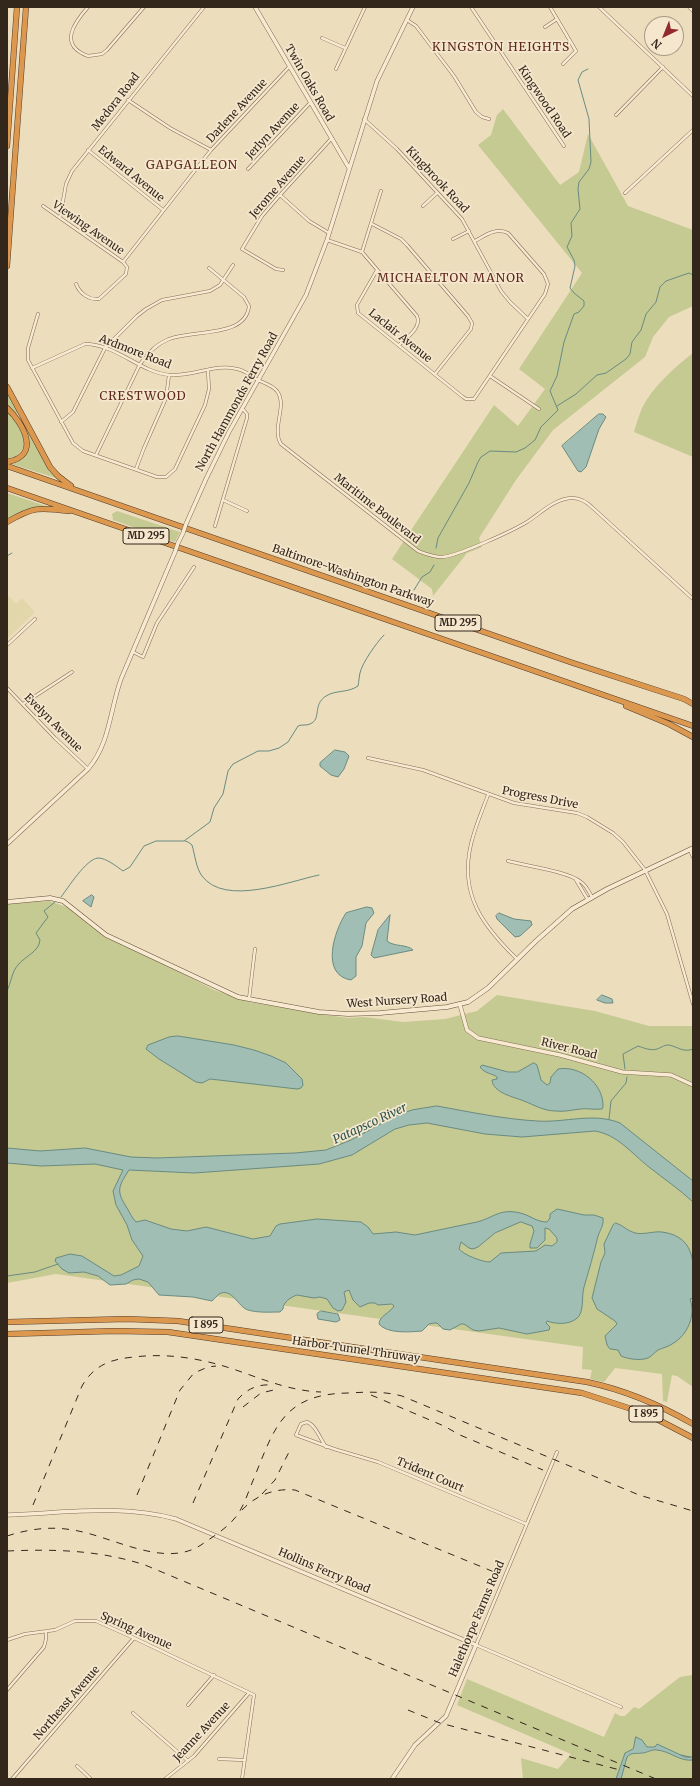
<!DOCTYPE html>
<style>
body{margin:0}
#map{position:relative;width:700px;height:1786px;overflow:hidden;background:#ecddbd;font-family:Merriweather,serif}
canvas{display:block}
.frame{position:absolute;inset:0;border:8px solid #33261b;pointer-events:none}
.north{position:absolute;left:644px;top:16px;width:40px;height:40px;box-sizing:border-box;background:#f4e7cd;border:1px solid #a79a86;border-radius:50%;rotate:223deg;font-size:11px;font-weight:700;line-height:16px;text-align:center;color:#33261b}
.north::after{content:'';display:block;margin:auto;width:14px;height:18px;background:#91292d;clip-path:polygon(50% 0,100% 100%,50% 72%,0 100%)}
</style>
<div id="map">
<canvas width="700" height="1786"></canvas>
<div class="frame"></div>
<div class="north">N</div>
</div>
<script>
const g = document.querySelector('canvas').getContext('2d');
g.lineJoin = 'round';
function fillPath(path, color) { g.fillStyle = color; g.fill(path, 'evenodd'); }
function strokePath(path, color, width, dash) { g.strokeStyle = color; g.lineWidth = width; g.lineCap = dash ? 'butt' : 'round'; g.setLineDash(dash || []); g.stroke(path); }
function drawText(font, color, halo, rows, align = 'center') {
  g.font = font + ' Merriweather,serif'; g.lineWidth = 3.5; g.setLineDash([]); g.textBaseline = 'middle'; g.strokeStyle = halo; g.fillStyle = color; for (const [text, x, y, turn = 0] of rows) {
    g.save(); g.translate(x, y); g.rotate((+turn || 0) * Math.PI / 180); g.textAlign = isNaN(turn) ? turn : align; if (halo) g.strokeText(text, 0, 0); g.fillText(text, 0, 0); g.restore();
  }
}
const farmland = new Path2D(`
 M7,594l9,10 6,-6 13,14 -28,27z`);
const green = new Path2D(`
 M503,109l57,76 19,-13 9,-38 40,72 65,24v76l-24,11 -16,20 -8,20 -92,73 -37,50 -37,58 3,9 -15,6 -34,43 -1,-7 -40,-30 102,-154 24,21 27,-37 -26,-20 63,-96 -104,-128 13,-10 6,-20z
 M693,353v104l-59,-25c2,-8 5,-16 8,-24 11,-22 32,-40 51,-55z
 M7,391l11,21 -2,2 -9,-8z
 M7,411l6,6 13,22c-3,12 -7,17 -19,21z
 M28,429l28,49 -48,-15 7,-2 13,-15z
 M7,493l39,13 1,1 -40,13z
 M117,511l63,21 -5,10 -62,-22 -1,-6z
 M49,901l18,6 38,30 54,24 55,29 35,12 70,12 29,4 16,-1 39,5 42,-3 32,-8 20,-16 98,16 54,15h44v361l-16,-11 -5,-1 -5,27 -4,-1 -1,-27 -47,-6 -11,14 -14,-3 2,-9 -10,-1 1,-22 -527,-73 -49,9v-379z
 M693,1675v104h-170l-2,-21 37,11 13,-15 -114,-49 10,-26 137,58 11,-24 5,3h5l9,-9 5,2 41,-32z`);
const water = new Path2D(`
 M599,414h4l3,3 -7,12 -13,38 -5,5 -3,-1 -16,-25z
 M335,750l10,2 4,4 -5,13 -6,8 -7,-2 -11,-9v-3z
 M92,895l2,2 -3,10 -8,-6z
 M367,907l5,1 2,5 -8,10 -4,23 -6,11v19l-5,4c-31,-5 -17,-49 -5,-67z
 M499,913l15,6 17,2 1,4 -12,11 -5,1 -18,-18 -1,-3z
 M390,915l-3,26c7,6 20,3 26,9l-39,8 -3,-3 7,-25z
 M602,995l10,4 1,4h-8l-8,-3z
 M178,1036l56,9 20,5 17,6 15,7 16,16 1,6 -2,3 -4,1 -87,-10 -8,4 -6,-1 -37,-23 -13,-10 2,-4 21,-8z
 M534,1063l3,2 4,15 6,5 3,-2 1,-6 7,-8c22,-4 46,15 45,38l-1,2c-8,1 -15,-1 -22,0 -8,1 -16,3 -24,2 -12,0 -22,-6 -32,-10 -10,-4 -31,-8 -32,-21l5,-1v-2c-5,-4 -12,-3 -17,-10l2,-2 26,7h9z
 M437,1106c33,6 66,13 100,15 28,2 56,-9 83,2l73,58v21c-14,-13 -29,-23 -44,-35 -18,-14 -31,-32 -54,-36l-73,6 -37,-3 -58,-11 -18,2 -14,4 -43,26 -33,9 -125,9 -65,-3c-11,17 -13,21 -2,38 3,5 5,10 9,14l9,-2 26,9 16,2 19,-4 47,12 17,-3 6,-10 4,-2 37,-5 44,3 7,5 5,7 23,-2 19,3 62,-13c16,-4 23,-14 43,-9 10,2 16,9 27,9l3,-4v-4l7,-5 27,6h10l9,3c1,7 -3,12 -5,18 -4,17 -9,34 -14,51 -3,10 1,26 -8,32 -8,6 -21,5 -29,2l-1,2 4,4 -1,3 -22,4 -28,-6 -20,3 -6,-1 -9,-6h-3l-11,6 -7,-1 -6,-6h-3l-5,1 -7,7c-12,1 -35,3 -43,-7 0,-8 11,-11 15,-18l-2,-2 -14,1 -3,-2h-6l-9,4 -7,-7 -4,-10 -5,2 2,10 -4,8 -4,1 -5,-3 -6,-9 -7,-2 -6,1 -17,-3c-6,2 -14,7 -14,14l-3,3c-10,0 -22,1 -32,-2 -10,-3 -16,-23 -29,-16 -2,2 -5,5 -7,7l-19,-4 -34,-2 -11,-13 -9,-3 -6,1 -7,4 -16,1 -12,-9 -14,-4 -15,1 -7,-4 -7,-8 1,-3 14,-4 12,2 32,20 7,-1 18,-9 4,-10 -11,-16 -5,-15 -11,-20 -3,-14 10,-21 -28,-6 -54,2 -34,-3v-15l33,3 45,-3 46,9 26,1 138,-5 31,-3 25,-10 44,-24 17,-6zM521,1222l11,4 2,5 -4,13v4h7l8,-8v-12l4,1 8,9v4l-5,4 -7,-1 -9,6 -35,2 -11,9c-8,0 -26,-7 -31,-13l2,-7 8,6 4,1 5,-2 17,-14z
 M616,1223c7,2 11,8 19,10 9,2 18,-2 27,-1 38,5 31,39 31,66l-3,1c6,16 -2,36 -18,45 -4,3 -10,4 -14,6 -3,2 -6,6 -10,8 -8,3 -20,1 -27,-2l-3,-6 -8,-1 -3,-4 -2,-9 12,-12 -2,-3 -18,-12 -5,-11 9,-36 4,-9 -1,-9 9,-19z
 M321,1311l17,3 2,6 -4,2 -18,-3 -1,-5z
 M636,1737l6,3 5,7h8l2,-3 28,13h8v3c-13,2 -23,-9 -36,-10 -6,-1 -10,3 -15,3 -7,1 -10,-1 -15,4l-6,22h-5l9,-26 8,-4z`);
const stream = new Path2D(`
 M557,406l19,-12 21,-19 9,-2 20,-14 4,-5 2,-12 9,-12 5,-16 10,-12 4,-15 6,-6 23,-8 4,2
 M436,548l2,-10 31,-55 9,-21 3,-5 9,-6 26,1 9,-4 10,-8 6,-13 17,-17 -8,-19 7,-15 7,-34 10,-28 5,-2 5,-6v-5l-10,-8 -4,-5 5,-22 -1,-6 -7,-13 5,-11 -1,-13 9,-14 -2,-20 1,-7 10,-13 2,-7 -2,-43 -11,-39 4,-8 6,-3
 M7,556l5,-3
 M414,590l8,-13 8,-5 4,-7
 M185,841l3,1 4,3c3,10 4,23 10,31 23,31 88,5 117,-1
 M61,897c7,-9 25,-38 37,-39 8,0 18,8 25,13l7,-4 14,-21 12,-5h28l26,-19 4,-14 9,-14 5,-23 5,-7 25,-13h11l10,-3 9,-6 10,-16c4,-2 8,0 12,-2 12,-5 2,-19 16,-28 9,-6 22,-3 32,-10 1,-5 1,-9 2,-13 2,-10 17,-31 24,-38
 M7,991c4,-8 5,-20 11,-26 7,-9 21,-13 22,-25l-4,-7 12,-16 -4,-6 11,-9
 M625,1069l-2,-15 15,-8c6,2 13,5 19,3 4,-1 6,-4 12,-4 9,2 15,8 24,4
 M609,1119l2,-18 15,-18 1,-6
 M7,1276l28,-4 23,-8
 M681,1755l9,2`);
const minor = new Path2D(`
 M88,7c-14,16 -30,38 0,49l14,-2 5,-4 37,-43
 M471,7l93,139
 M550,7l26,44 -13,13
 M599,7l94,89
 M689,7l4,4
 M407,20l9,6 38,50 22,36 6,5 7,2
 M545,27l12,-8
 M322,38l23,10
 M336,69l29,-62
 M128,100l42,28 41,22
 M616,115l47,-48
 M364,119l33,30 65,70 39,72 9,11 18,17
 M88,150l75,60
 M248,169l62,-66
 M625,193l68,-63
 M280,195l29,26 20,12
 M43,206l80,56 4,5 -1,7 -27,25c-10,1 -19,-5 -23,-15
 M423,206l14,-13
 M60,218l6,-34 6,-13 132,-164
 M372,224l29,15 6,6 61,71 4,7 -1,6 -36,45
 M453,239l16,-8
 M327,240l35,12 55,64c5,12 -11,22 -18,29
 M362,252l19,-61
 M123,262l88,-112 78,-83
 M283,270l-7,-1 -34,-20 20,-33 18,-21 51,-56
 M377,270l-20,35 1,8 105,84 3,2h8l71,-105 3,-10 -4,-10 -36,-41c-12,-6 -22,2 -33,8
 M38,314l-10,34v12l45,83 10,8 74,26h9l9,-8 30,-64 4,-16 -1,-18
 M32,368l53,-24c31,0 56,29 85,31 22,2 46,-12 67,-6 7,1 13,6 19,10 7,4 15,5 21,12 11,15 -6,37 4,53l137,107c8,3 15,6 24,6 16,-1 70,-26 85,-35 14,-9 28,-24 46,-24 8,0 15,5 21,11l99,90
 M490,376l49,33
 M61,422l12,-10 32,-64 32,-32 9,-7 16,-9 48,-9 10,-6 13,-20
 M96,455l44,-91c8,-10 15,-19 27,-24 23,-11 79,-1 82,-34l-5,-9 -35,-29
 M136,469l8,-21 22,-50 3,-23
 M223,500l24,11
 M215,526l32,-108v-4l-5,-6
 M7,645l28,-26
 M133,652l10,5 14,-34 37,-56
 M7,688l48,50 33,31
 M23,704l49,-32
 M368,758l55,12 91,33 63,10 10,4 26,16 10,9 22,28 22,44 26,90
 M488,795c-6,16 -13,32 -17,49 -12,51 12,82 46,115
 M690,850l3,7
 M508,861c18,5 59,10 73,21 5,3 8,10 11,15
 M576,880l12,20
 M249,999l6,-50
 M326,1447c-6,-8 -10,-22 -19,-25l-6,2 -5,11 38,14 44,13 148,62
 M557,1452l-81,193 145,62
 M7,1640l18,-6 30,-4 20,-9h21l38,17 120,57 -12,84
 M7,1690l37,-43 2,-8v-8
 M188,1705l26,-30
 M133,1713l55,48
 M219,1759l26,1
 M77,1766l14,13
 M12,1779l122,-141
 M165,1779l29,-23 55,-63`);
const tertiary = new Path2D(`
 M255,7l94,161
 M186,524l20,-45 23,-47 77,-137 21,-55 50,-159 36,-74
 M178,543l5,-10
 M7,844l81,-75c22,-25 22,-60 33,-90l54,-127
 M460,1005l7,25 11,8 82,17 62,17 49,3 22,10
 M7,1515c57,-2 114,-11 169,4l300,126 -30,71 -31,29 -23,34`);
const secondary = new Path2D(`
 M7,902l43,-4 13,3 43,34 132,62 81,15 29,2 32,-1 67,-6 21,-5 20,-14 48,-47 36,-32 35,-20 86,-41`);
const motorway = new Path2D(`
 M7,146l10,-139
 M7,266l19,-259
 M7,387l43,80 8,9 13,10
 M7,408c16,15 35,48 0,54
 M7,466l566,197 111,36 9,5
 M7,488l686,238
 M7,522c26,-15 32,-15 62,-11
 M626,706l43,18 24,13
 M7,1322l120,-3 51,2 409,61c38,8 73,23 106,42
 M7,1334l108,-3 53,1 414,61 65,21 46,24`);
const rail = new Path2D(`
 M371,1395l73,31 16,9 83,35
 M243,1407l18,-14 17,-4
 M262,1494l13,-14 14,-28
 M137,1495l43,-105 14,-17 14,-6 8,-1
 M193,1503l45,-104c9,-10 20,-15 33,-14
 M33,1505l49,-119c12,-21 29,-27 52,-29 32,-4 65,1 96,11 30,10 59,23 91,24
 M242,1510c14,-15 33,-22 53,-20l204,84
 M7,1536c22,-7 43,-10 66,-6 39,6 91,39 128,15 13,-9 28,-18 37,-31 6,-9 10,-21 14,-31 22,-53 29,-89 96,-90 19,-1 35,-2 54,3l237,99 54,16
 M7,1551c48,-2 92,-1 138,14l511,214
 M408,1710l32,13 180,47`);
const tertiaryBridge = new Path2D(`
 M183,533l3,-9
 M175,552l3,-9`);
const shields = [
 [146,536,46],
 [458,623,46],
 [206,1325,34],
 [646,1414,34]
];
const shieldNames = [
 ["MD 295",146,536],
 ["MD 295",458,623],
 ["I 895",206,1325],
 ["I 895",646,1414]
];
const streetNames = [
 ["Twin Oaks Road",309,83,60],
 ["Medora Road",116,102,-52],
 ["Kingwood Road",544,102,56],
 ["Darlene Avenue",237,111,-47],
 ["Jerlyn Avenue",273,131,-47],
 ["Edward Avenue",131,174,39],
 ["Kingbrook Road",437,180,47],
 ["Jerome Avenue",278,187,-49],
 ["Viewing Avenue",88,228,35],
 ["Laclair Avenue",400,336,39],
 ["Ardmore Road",135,352,21],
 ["North Hammonds Ferry Road",237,402,-61],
 ["Maritime Boulevard",377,509,38],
 ["Baltimore-Washington Parkway",353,576,19],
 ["Evelyn Avenue",53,723,45],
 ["Progress Drive",540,798,11],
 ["West Nursery Road",397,1001,-4],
 ["River Road",569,1049,14],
 ["Harbor Tunnel Thruway",356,1350,8],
 ["Trident Court",430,1475,23],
 ["Hollins Ferry Road",324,1571,23],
 ["Halethorpe Farms Road",477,1619,-67],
 ["Spring Avenue",136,1631,24],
 ["Northeast Avenue",67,1703,-49],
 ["Jeanne Avenue",202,1732,-47]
];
const neighbourhoodNames = [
 ["KINGSTON HEIGHTS",501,48],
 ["GAPGALLEON",192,166],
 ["MICHAELTON MANOR",451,279],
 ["CRESTWOOD",143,397]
];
const waterNames = [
 ["Patapsco River",370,1124,-25]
];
fillPath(farmland, '#e1d7ab');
fillPath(green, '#c5c992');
fillPath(water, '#a1beb4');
strokePath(water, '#698b81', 1);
strokePath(stream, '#698b81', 1);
strokePath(minor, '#846d57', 3.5);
strokePath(tertiary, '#846d57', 4.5);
strokePath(secondary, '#654e3b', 5);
strokePath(motorway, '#513c2c', 6);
strokePath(minor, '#f8ead0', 2.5);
strokePath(tertiary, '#f8ead0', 3.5);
strokePath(secondary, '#f8ead0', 4);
strokePath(motorway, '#db984e', 5);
strokePath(rail, '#33261b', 1, [7, 7]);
strokePath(tertiaryBridge, '#846d57', 4.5, []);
strokePath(tertiaryBridge, '#f8ead0', 3.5);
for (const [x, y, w] of shields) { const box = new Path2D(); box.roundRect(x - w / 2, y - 8, w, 16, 3); g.fillStyle = '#f4e7cd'; g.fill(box); strokePath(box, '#33261b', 1); }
drawText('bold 10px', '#33261b', null, shieldNames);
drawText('11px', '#33261b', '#f4e7cd', streetNames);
g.letterSpacing = '1px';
drawText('12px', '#5f281c', '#f4e7cd', neighbourhoodNames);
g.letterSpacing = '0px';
drawText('italic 12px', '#2b534f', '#f4e7cd', waterNames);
</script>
